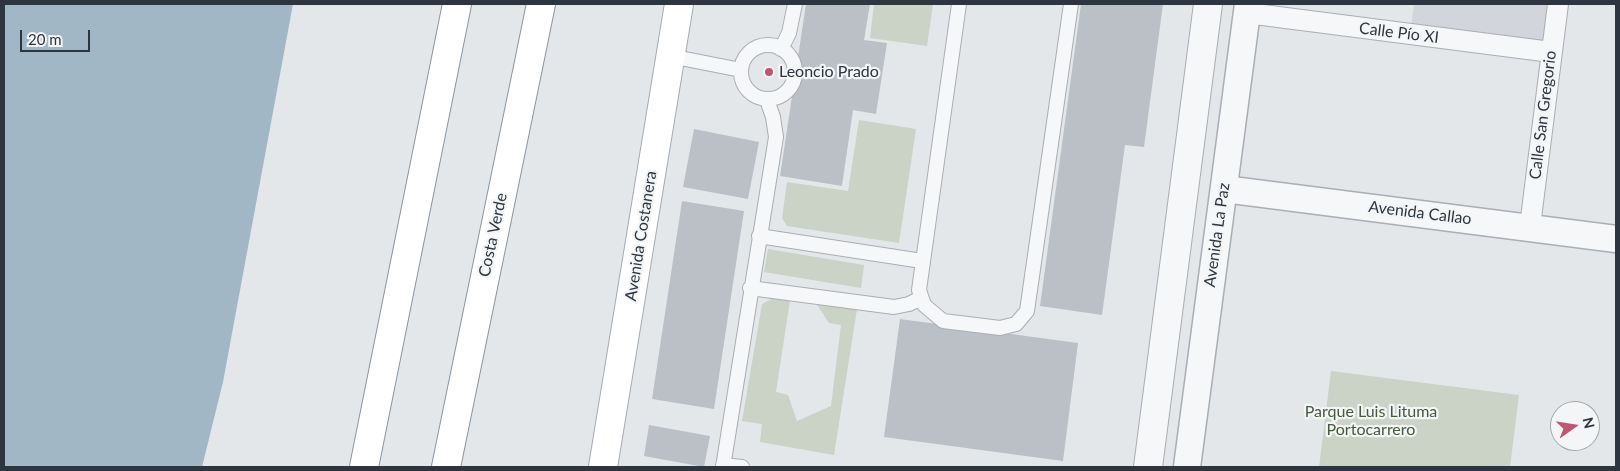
<!DOCTYPE html>
<meta charset="utf-8">
<style>
body{margin:0}
#map{position:relative;width:1620px;height:471px;overflow:hidden;background:#e3e7ea;font-family:Lato,sans-serif}
canvas{display:block}
.frame{position:absolute;inset:0;border:5px solid #2d3640;pointer-events:none}
.north{position:absolute;left:1550px;top:401px;width:50px;height:50px;box-sizing:border-box;background:#f3f5f7;border:1px solid #a4a9ae;border-radius:50%;rotate:77deg;font-size:14px;font-weight:700;line-height:20px;text-align:center;color:#2d3640}
.north::after{content:'';display:block;margin:auto;width:18px;height:22px;background:#c15672;clip-path:polygon(50% 0,100% 100%,50% 72%,0 100%)}
.scale{position:absolute;left:20px;top:30px;width:70px;height:22px;box-sizing:border-box;border:2px solid #2d3640;border-top:0;padding-left:6px;font-size:15px;line-height:18px;white-space:nowrap;color:#2d3640;-webkit-text-stroke:4px #f3f5f7;paint-order:stroke}
</style>
<div id="map">
<canvas width="1620" height="471"></canvas>
<div class="frame"></div>
<div class="north">N</div>
<div class="scale">20 m</div>
</div>
<script>
const g = document.querySelector('canvas').getContext('2d');
g.lineJoin = 'round';
function fillPath(path, color) { g.fillStyle = color; g.fill(path, 'evenodd'); }
function strokePath(path, color, width, dash) { g.strokeStyle = color; g.lineWidth = width; g.lineCap = dash ? 'butt' : 'round'; g.setLineDash(dash || []); g.stroke(path); }
function drawText(font, color, halo, rows, align = 'center') {
  g.font = font + ' Lato,sans-serif'; g.lineWidth = 4.5; g.setLineDash([]); g.textBaseline = 'middle'; g.strokeStyle = halo; g.fillStyle = color; for (const [text, x, y, turn = 0] of rows) {
    g.save(); g.translate(x, y); g.rotate((+turn || 0) * Math.PI / 180); g.textAlign = isNaN(turn) ? turn : align; if (halo) g.strokeText(text, 0, 0); g.fillText(text, 0, 0); g.restore();
  }
}
const built = new Path2D(`
 M1414,4h140l-5,43 -138,-20z`);
const green = new Path2D(`
 M874,4h59l-6,42 -57,-8z
 M859,120l57,9 -17,114 -112,-17 -5,-8 5,-36 61,9z
 M768,249l96,16 -3,23 -97,-16z
 M775,297l15,3 -14,92 12,3 9,26 34,-15 10,-81 -12,-2 -13,-20 41,6 -23,146 -74,-13 2,-18 -20,-3 20,-117z
 M1331,371l188,24 -9,72h-191z`);
const water = new Path2D(`
 M4,4h289l-70,378 -21,85h-198z`);
const building = new Path2D(`
 M806,4h64l-6,36 23,3 -11,71 -23,-4 -11,76 -62,-10z
 M1081,4h82l-19,143 -19,-2 -23,170 -62,-9z
 M694,129l65,13 -11,57 -65,-12z
 M682,201l62,10 -30,198 -62,-10z
 M900,319l178,24 -15,118 -179,-24z
 M649,425l61,11 -6,31 -60,-11z`);
const service = new Path2D(`
 M959,4l-40,286 5,15 19,16 57,7 16,-4 11,-13 44,-307
 M741 72a27 27 0 1 1 54 0a27 27 0 1 1-54 0Z
 M781,49l8,-16 6,-29
 M670,56l71,14
 M759,236l163,25
 M750,288l144,19 15,-3 12,-6
 M723,465l19,2
 M723,467l53,-330 -3,-20 -6,-17`);
const pedestrian = new Path2D(`
 M1247,13l304,39
 M1530,226l28,-222`);
const minor = new Path2D(`
 M1224,189l392,50
 M1187,467l61,-463`);
const tertiary = new Path2D(`
 M1148,467l60,-463`);
const primary = new Path2D(`
 M603,467l76,-463`);
const trunk = new Path2D(`
 M364,467l93,-463
 M446,467l95,-463`);
const markers = [
 [769,72,5,"#c15672"]
];
const streetNames = [
 ["Calle Pío XI",1399,33,7],
 ["Calle San Gregorio",1543,115,-83],
 ["Avenida Callao",1420,213,7],
 ["Costa Verde",493,235,-78],
 ["Avenida La Paz",1217,235,-82],
 ["Avenida Costanera",641,236,-81]
];
const poiNames = [
 ["Leoncio Prado",779,72]
];
const parkNames = [
 ["Parque Luis Lituma",1371,412],
 ["Portocarrero",1371,430]
];
fillPath(built, '#d2d6dc');
fillPath(green, '#cad3c5');
fillPath(water, '#a2b7c6');
fillPath(building, '#bbc0c6');
strokePath(service, '#a9aeb4', 16);
strokePath(pedestrian, '#a9aeb4', 22);
strokePath(minor, '#a9aeb4', 29);
strokePath(tertiary, '#a9aeb4', 30);
strokePath(primary, '#a4acb4', 30);
strokePath(trunk, '#8c969f', 30);
strokePath(service, '#f6f7f8', 14);
strokePath(pedestrian, '#f6f7f8', 20);
strokePath(minor, '#f6f7f8', 26);
strokePath(tertiary, '#f6f7f8', 28);
strokePath(primary, '#fff', 28);
strokePath(trunk, '#fff', 28);
for (const [x, y, r, color] of markers) { const dot = new Path2D(); dot.arc(x, y, r, 0, 2 * Math.PI); g.fillStyle = color; g.fill(dot); strokePath(dot, '#f3f5f7', 2); }
drawText('16px', '#2d3640', '#f3f5f7', streetNames);
drawText('16px', '#2d3640', '#f3f5f7', poiNames, 'left');
drawText('16px', '#455b3b', '#f3f5f7', parkNames);
</script>
